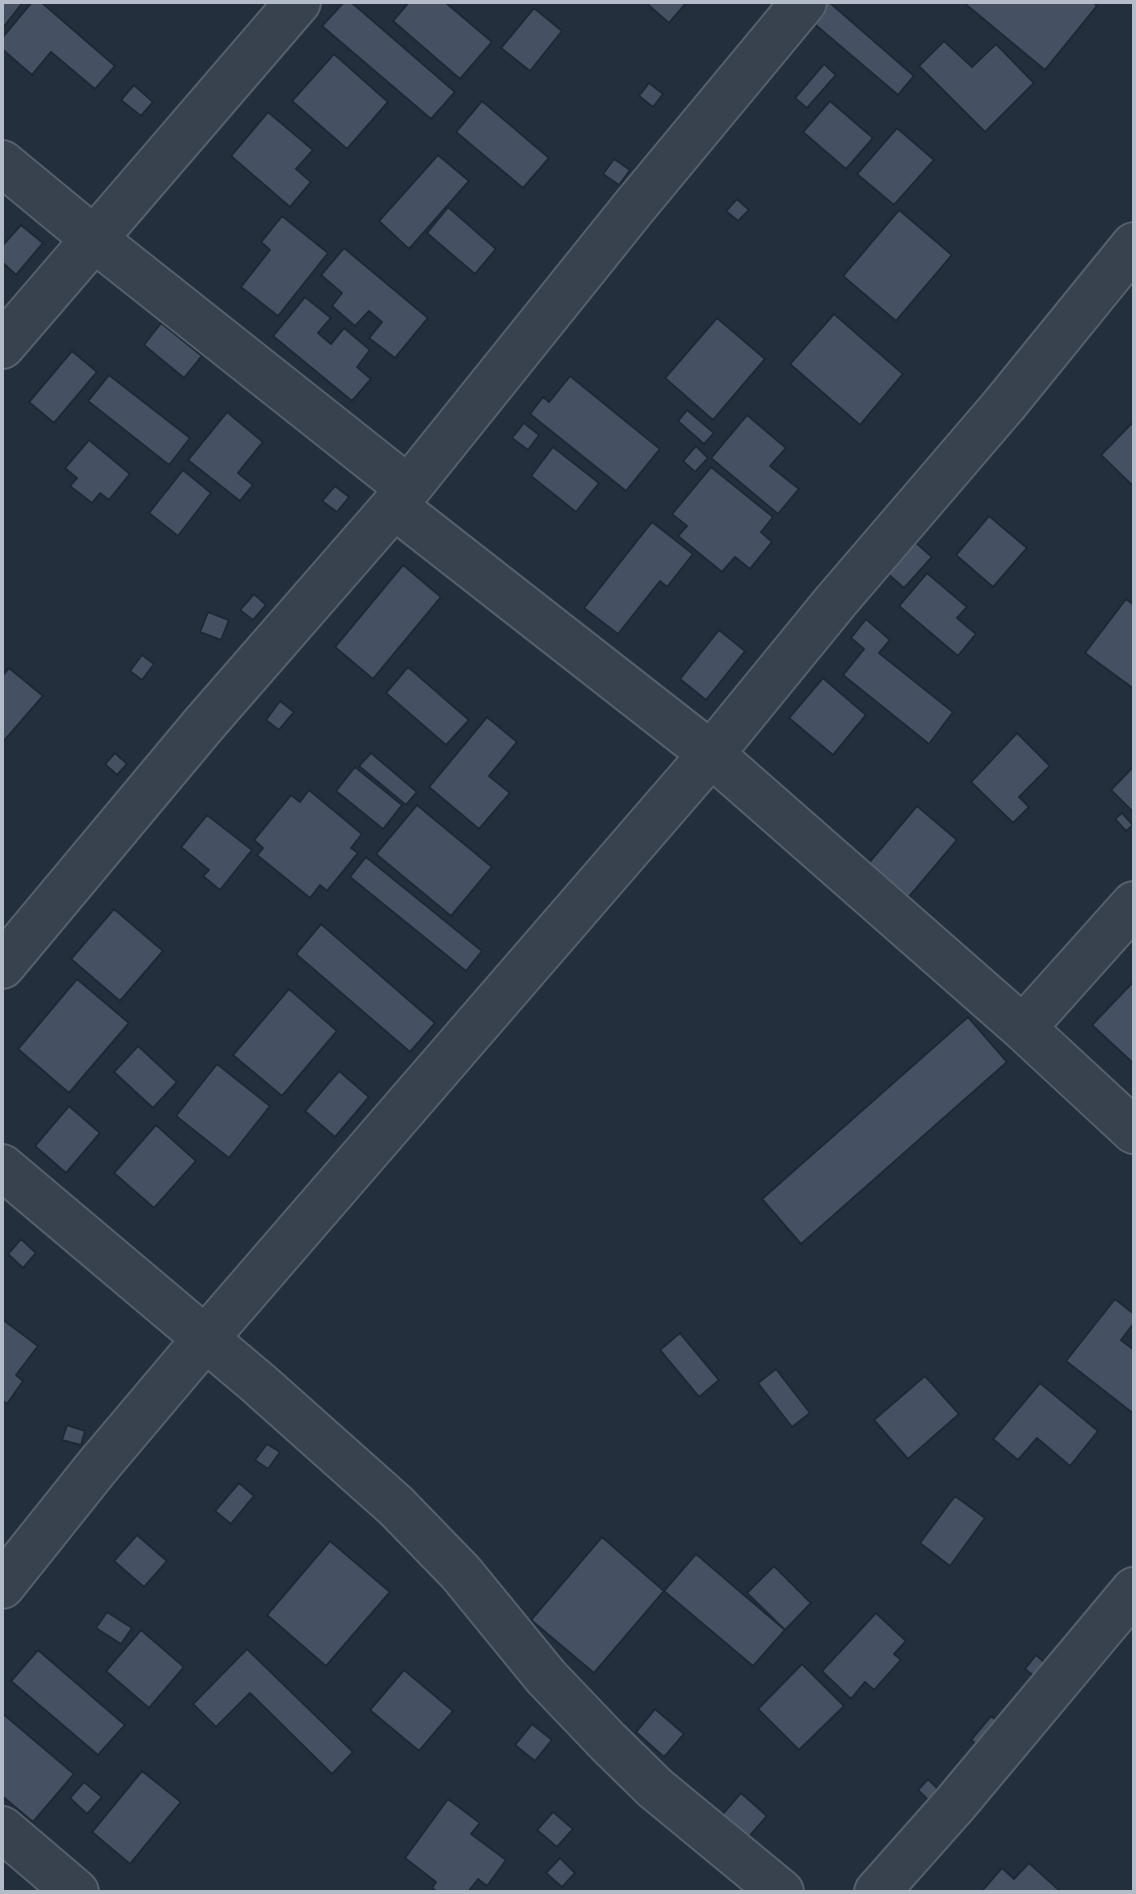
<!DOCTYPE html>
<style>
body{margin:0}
#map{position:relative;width:1136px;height:1894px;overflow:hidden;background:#242f3e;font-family:"Asap Condensed",sans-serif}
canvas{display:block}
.frame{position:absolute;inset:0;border:4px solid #b4bcc9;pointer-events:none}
</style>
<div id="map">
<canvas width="1136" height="1894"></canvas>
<div class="frame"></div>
</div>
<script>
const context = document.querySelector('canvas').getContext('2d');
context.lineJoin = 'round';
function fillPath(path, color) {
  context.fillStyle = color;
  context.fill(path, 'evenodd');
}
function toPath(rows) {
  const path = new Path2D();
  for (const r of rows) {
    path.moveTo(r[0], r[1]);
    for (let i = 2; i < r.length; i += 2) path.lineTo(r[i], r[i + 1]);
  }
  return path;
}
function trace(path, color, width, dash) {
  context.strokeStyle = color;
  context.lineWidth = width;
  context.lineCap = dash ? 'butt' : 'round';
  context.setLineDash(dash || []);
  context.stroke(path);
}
const building = toPath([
 [2,2,23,2,2,29,2,2],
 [32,2,41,2,115,66,95,89,51,52,32,75,2,49,2,38,32,2],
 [344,2,351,2,455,92,431,119,322,26,344,2],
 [409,2,445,2,492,42,460,79,393,21,409,2],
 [645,2,687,2,669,23,645,2],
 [829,2,914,76,898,95,811,21,829,2],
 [963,2,1093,2,1097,6,1045,70,963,2],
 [534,8,562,31,530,71,501,48,534,8],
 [944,41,972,67,996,44,1034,83,985,132,919,66,944,41],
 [334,54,388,102,347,149,292,101,334,54],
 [824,64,836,75,807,108,795,98,824,64],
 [649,83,663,94,653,107,639,96,649,83],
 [134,85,153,102,141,116,121,100,134,85],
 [482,101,549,158,523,188,456,132,482,101],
 [830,101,873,138,846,169,803,132,830,101],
 [268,112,313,150,296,169,311,182,290,207,231,156,268,112],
 [897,128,934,160,894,205,857,174,897,128],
 [438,155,469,181,409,249,379,221,438,155],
 [614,159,630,170,619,185,603,174,614,159],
 [737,199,749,210,738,221,726,211,737,199],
 [448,207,496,249,475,274,427,233,448,207],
 [899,210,952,255,896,321,843,276,899,210],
 [282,216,328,253,278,316,241,287,270,250,261,242,282,216],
 [21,225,43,243,16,275,2,262,2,246,21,225],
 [344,248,428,318,395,358,369,338,382,322,369,311,355,326,332,306,342,293,321,275,344,248],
 [305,297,331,318,318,333,331,344,344,328,370,350,357,367,371,379,352,401,273,336,305,297],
 [834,314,903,374,860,425,790,364,834,314],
 [717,318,765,359,713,420,665,378,717,318],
 [161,323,202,356,184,378,144,345,161,323],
 [72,351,97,372,54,423,29,402,72,351],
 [109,375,190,438,169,465,88,401,109,375],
 [570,376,660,449,626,491,530,414,543,397,549,402,570,376],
 [687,410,714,433,704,444,678,421,687,410],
 [227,412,263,442,238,473,253,485,240,501,188,460,227,412],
 [747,415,786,448,770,466,799,489,778,514,711,458,747,415],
 [1134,421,1134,487,1101,455,1134,421],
 [524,423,539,435,528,450,512,438,524,423],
 [89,440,130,474,109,500,100,493,92,503,70,486,77,478,65,468,89,440],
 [696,446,708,458,695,472,683,461,696,446],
 [553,447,599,483,576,512,531,476,553,447],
 [711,467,773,517,761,532,772,542,750,569,735,557,722,572,678,536,687,526,672,514,711,467],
 [183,470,211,493,178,536,149,513,183,470],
 [335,486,349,497,337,512,322,501,335,486],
 [989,516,1027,548,993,587,956,555,989,516],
 [652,522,693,554,667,587,660,581,618,634,584,608,652,522],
 [915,542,932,557,904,588,888,574,915,542],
 [403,565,441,597,373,679,335,647,403,565],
 [927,573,967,607,957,618,976,634,958,656,899,606,927,573],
 [254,594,266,605,253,620,240,610,254,594],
 [1126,599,1134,605,1134,689,1085,653,1126,599],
 [208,612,229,620,221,640,200,632,208,612],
 [866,619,890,640,879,653,953,712,929,744,843,675,864,649,851,638,866,619],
 [719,630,745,651,706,700,680,679,719,630],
 [142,655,154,664,142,680,130,671,142,655],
 [408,667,469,720,446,745,386,693,408,667],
 [9,668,43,696,2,743,2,676,9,668],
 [823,678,866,715,833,755,789,718,823,678],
 [280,701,294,712,279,730,266,720,280,701],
 [487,717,517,742,489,776,510,793,479,829,429,787,487,717],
 [1017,733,1050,766,1019,797,1029,807,1013,823,971,782,1017,733],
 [115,753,127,764,117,775,105,764,115,753],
 [371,753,417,792,406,805,359,766,371,753],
 [1134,766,1134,811,1133,812,1111,790,1134,766],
 [355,767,402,805,383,829,336,791,355,767],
 [309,790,362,834,351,848,358,853,327,891,320,885,310,898,257,855,263,848,254,840,291,795,300,802,309,790],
 [417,805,492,867,451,916,376,854,417,805],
 [917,806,957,840,902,905,862,871,917,806],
 [1122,813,1133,825,1126,831,1115,819,1122,813],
 [207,815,252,850,220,890,203,876,209,870,181,847,207,815],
 [366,857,482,951,466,971,350,877,366,857],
 [114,909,163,951,120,1001,71,959,114,909],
 [321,924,435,1023,410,1052,296,954,321,924],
 [77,979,129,1023,69,1093,18,1049,77,979],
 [1134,981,1134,1064,1092,1025,1134,981],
 [289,989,337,1031,282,1096,233,1055,289,989],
 [968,1017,1007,1062,801,1244,762,1199,968,1017],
 [138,1046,177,1082,153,1108,114,1072,138,1046],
 [217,1064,270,1106,229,1158,176,1116,217,1064],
 [339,1071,369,1097,335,1137,305,1111,339,1071],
 [69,1106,100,1133,66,1173,35,1146,69,1106],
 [156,1125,196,1161,154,1208,114,1173,156,1125],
 [21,1239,36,1253,23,1268,8,1254,21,1239],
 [1115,1299,1134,1314,1134,1323,1121,1340,1134,1350,1134,1414,1066,1361,1115,1299],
 [2,1319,38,1346,16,1375,23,1381,7,1404,2,1400,2,1319],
 [680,1333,719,1380,699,1397,660,1350,680,1333],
 [776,1369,810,1413,792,1427,758,1383,776,1369],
 [925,1376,959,1414,908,1459,874,1420,925,1376],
 [1040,1383,1098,1431,1070,1466,1037,1438,1018,1460,993,1439,1040,1383],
 [67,1425,85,1431,81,1445,62,1440,67,1425],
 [267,1444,280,1452,268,1469,255,1460,267,1444],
 [239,1483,254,1496,231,1524,215,1511,239,1483],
 [955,1496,985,1518,950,1566,920,1543,955,1496],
 [137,1535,167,1561,144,1587,114,1561,137,1535],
 [602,1537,664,1591,594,1673,531,1620,602,1537],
 [330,1541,390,1592,326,1666,267,1615,330,1541],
 [696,1554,785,1630,753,1666,664,1591,696,1554],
 [774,1566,811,1603,785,1630,747,1593,774,1566],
 [107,1612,132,1628,121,1644,96,1628,107,1612],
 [876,1613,906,1641,894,1654,901,1660,874,1690,865,1682,851,1699,822,1671,876,1613],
 [141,1630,184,1667,149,1708,106,1671,141,1630],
 [247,1649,353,1752,332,1774,250,1693,216,1727,193,1704,247,1649],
 [38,1650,125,1725,98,1755,11,1681,38,1650],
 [1036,1655,1052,1669,1041,1682,1025,1669,1036,1655],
 [802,1664,844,1706,799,1750,758,1709,802,1664],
 [404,1670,453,1711,419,1751,370,1710,404,1670],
 [655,1709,684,1734,664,1757,636,1732,655,1709],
 [2,1713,74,1774,33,1822,2,1796,2,1713],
 [991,1716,1008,1729,988,1753,971,1740,991,1716],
 [532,1724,552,1740,535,1761,515,1745,532,1724],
 [142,1771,181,1802,130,1864,92,1832,142,1771],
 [928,1779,942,1793,932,1804,918,1790,928,1779],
 [84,1782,102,1797,87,1814,70,1798,84,1782],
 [741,1793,767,1816,747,1839,721,1816,741,1793],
 [448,1799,480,1823,471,1834,506,1860,487,1886,478,1879,468,1892,438,1892,432,1888,436,1882,405,1858,448,1799],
 [553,1812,573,1829,557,1847,537,1830,553,1812],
 [560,1858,575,1873,562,1887,546,1873,560,1858],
 [1029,1863,1061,1892,981,1892,1002,1868,1014,1879,1029,1863]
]);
fillPath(building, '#455162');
trace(building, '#1f2835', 2);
const street = toPath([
 [2,163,94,239,408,488],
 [2,346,298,2],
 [394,506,711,754,1023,1028,1134,1131],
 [2,966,204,724,394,506,634,207,804,2],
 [1023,1028,1134,904],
 [2,1167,258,1383,396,1506,461,1573,546,1677,608,1742,655,1788,781,1892],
 [2,1586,97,1467,205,1339,711,754,836,601,1004,405,1134,245],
 [2,1829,76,1892],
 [877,1892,955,1804,1134,1590]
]);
trace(street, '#565f6c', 48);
trace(street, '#38414e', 44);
</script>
